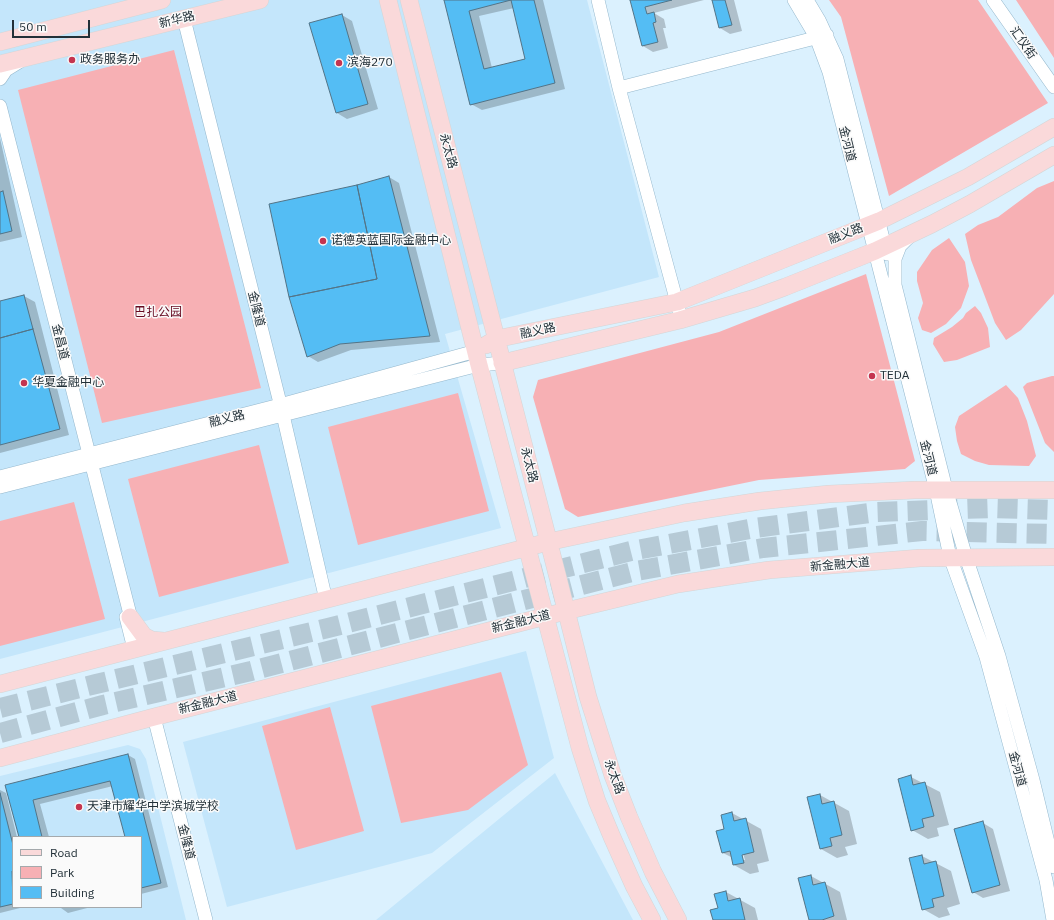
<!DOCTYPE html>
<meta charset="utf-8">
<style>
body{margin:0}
#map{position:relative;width:1054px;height:920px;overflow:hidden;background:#dbf1fe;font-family:"IBM Plex Sans",sans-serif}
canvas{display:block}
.legend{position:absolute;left:12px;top:836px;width:130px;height:72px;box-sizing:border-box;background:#fafafa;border:1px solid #a4a9ac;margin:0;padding:5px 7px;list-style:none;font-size:12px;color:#223038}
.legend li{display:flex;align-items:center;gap:8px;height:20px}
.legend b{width:20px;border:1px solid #a4a9ac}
.scale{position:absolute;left:12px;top:20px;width:78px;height:18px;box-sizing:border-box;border:2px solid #223038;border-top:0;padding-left:5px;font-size:12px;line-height:14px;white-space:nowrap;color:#223038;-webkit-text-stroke:3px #fafafa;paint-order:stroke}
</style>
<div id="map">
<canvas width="1054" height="920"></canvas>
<ul class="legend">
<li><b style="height:5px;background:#fad9da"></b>Road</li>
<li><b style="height:11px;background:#f7b0b4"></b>Park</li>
<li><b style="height:11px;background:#54bdf4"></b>Building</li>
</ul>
<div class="scale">50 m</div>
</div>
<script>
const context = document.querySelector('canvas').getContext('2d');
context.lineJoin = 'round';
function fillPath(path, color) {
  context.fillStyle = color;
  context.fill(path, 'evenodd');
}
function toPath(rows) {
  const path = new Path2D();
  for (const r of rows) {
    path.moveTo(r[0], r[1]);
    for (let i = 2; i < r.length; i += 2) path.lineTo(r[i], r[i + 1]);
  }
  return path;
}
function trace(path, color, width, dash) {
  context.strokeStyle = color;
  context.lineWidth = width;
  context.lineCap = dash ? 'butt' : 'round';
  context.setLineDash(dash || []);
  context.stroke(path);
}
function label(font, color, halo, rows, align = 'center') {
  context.font = font + ' "IBM Plex Sans","Noto Sans SC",sans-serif';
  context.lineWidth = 3;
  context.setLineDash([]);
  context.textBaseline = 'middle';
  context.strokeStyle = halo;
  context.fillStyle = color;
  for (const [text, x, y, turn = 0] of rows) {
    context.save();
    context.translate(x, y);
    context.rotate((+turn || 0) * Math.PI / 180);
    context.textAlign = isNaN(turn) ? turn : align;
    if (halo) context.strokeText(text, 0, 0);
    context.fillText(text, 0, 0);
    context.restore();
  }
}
fillPath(toPath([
 [0,0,587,0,659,277,445,334,501,528,0,659],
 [526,651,554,758,432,853,227,907,183,742],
 [128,745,140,749,146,759,186,920,0,920,0,776],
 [13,837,141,837,141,907,13,907],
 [555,773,633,920,376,920]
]), '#c4e6fb');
fillPath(toPath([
 [829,0,978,0,1048,103,889,196,841,17],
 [1016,0,1054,0,1054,58],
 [174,50,261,388,102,423,18,90],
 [1054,181,1054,294,1021,330,1006,340,995,323,971,260,965,234,978,225,998,217,1037,188],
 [949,238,965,262,969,286,961,308,946,324,931,333,922,330,918,318,923,303,917,281,917,272,932,250],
 [866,274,915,461,905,469,759,480,578,517,565,509,533,397,538,380,719,332],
 [975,306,981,313,988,328,990,347,957,360,944,362,933,344,934,338,952,327,963,318,966,313],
 [1052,376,1054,376,1054,452,1045,443,1023,387,1027,383],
 [1006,385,1018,398,1027,421,1036,456,1029,466,989,465,975,461,961,454,957,441,955,427,959,416],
 [458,393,489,511,358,545,328,427],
 [259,445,289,563,159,597,128,479],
 [74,502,105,619,0,646,0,521],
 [501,672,528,765,468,810,401,823,371,706],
 [330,707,364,831,296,850,262,726]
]), '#f7b0b4');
fillPath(toPath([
 [445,0,543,0,565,89,482,110,471,104],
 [514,8,526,60,492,68,479,16],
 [631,0,704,0,654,13,664,19,666,28,663,28,668,48,653,52,643,46],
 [713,0,734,0,742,31,730,34,720,28],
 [342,15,352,21,378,109,347,119,337,113],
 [0,138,22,237,0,242],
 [389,177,399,183,440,342,351,350,318,362,308,356],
 [24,296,35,302,69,435,0,453,0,302],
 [128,755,135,759,168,887,141,894,141,837,126,837,113,786,40,804,49,837,20,837,6,786],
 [911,777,940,792,949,825,937,828,939,836,928,839,912,830],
 [0,790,6,793,17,837,13,837,13,907,24,907,0,913],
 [820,795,849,811,857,844,845,847,848,855,837,858,821,849,808,798],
 [732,813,761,829,769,861,757,864,759,872,750,874,734,865,733,858,723,853,725,830],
 [740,850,742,850,745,860,743,860],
 [983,823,993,829,1010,891,983,898,973,892],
 [922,856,951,871,960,904,947,908,950,915,939,918,923,909],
 [811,876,840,892,847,920,810,920],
 [726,892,755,908,758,920,714,920],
 [61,907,91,907,68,913,61,908]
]), '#0003');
const building = toPath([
 [444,0,534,0,555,83,470,105,444,0],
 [511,0,525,59,484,69,469,11,511,0],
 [630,0,672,0,645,7,647,14,654,12,656,22,653,23,658,42,642,46,630,0],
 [712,0,725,0,732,25,719,28,712,0],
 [342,14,368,104,336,113,309,23,342,14],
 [389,176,430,336,340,344,307,357,289,297,377,279,357,185,389,176],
 [357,185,377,279,289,297,269,204,357,185],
 [3,191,12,231,0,234,0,192,3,191],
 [24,295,33,329,0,338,0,301,24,295],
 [33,329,60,429,0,445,0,338,33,329],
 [128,754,161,883,141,888,141,837,125,837,110,781,33,800,42,837,19,837,5,785,128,754],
 [911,775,913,785,925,782,934,816,922,819,924,827,911,831,898,779,911,775],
 [0,793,13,845,13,870,12,871,13,904,0,907,0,793],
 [820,794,822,804,834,801,842,835,830,838,832,846,820,849,807,797,820,794],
 [732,812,734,821,746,818,754,852,742,855,744,863,733,865,730,851,722,853,716,831,724,829,721,815,732,812],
 [983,821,1000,885,972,893,954,829,983,821],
 [922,855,924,864,936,861,944,896,932,899,934,907,922,910,909,858,922,855],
 [811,875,813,885,825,882,834,916,822,920,809,920,798,878,811,875],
 [726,891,728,901,740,898,745,920,713,920,710,910,718,908,714,894,726,891]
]);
fillPath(building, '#54bdf4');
trace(building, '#537487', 1);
trace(toPath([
 [0,708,96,684,328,628,631,551,755,528,877,512,993,508,1054,510],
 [0,733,103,705,251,671,636,571,763,548,922,531,1054,534]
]), '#b6cad6', 20, [20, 10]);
const minor = toPath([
 [598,0,619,88,827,35],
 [794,0,816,37,829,72,936,490,950,557,986,657,1046,880,1053,920],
 [807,0,819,20,837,59,887,254],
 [993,0,1054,87],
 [184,19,283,415,326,600],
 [0,79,6,70,19,62],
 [619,88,679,310],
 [0,106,133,626],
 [910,236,900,246,895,259,895,285,946,489,966,557,999,656,1033,780,1054,867],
 [0,477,280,405,476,351],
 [0,487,479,365,502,363],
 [126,617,134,649],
 [154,717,206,920]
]);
const major = toPath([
 [388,0,479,365,580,748,597,801,612,837,634,886,652,920],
 [409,0,558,578,588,697,613,776,629,817,653,872,678,920],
 [0,42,162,0],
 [0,64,260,0],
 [486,345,496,339,677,302,879,221,968,177,1054,127],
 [502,363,680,320,755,298,785,287,875,251,932,224,970,204,1054,155],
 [130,617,144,636,152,640,164,641],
 [0,684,548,542,684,513,760,501,829,494,915,490,1054,490],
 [0,758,154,717,566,611,678,584,769,570,920,558,1054,557]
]);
trace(minor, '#95b8cd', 14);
trace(major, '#d3d6d7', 18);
trace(minor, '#fff', 13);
trace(major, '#fad9da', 17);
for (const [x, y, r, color] of [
 [72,60,4,"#c4344f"],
 [339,63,4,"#c4344f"],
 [323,241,4,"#c4344f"],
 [872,376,4,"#c4344f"],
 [24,383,4,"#c4344f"],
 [79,807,4,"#c4344f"]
]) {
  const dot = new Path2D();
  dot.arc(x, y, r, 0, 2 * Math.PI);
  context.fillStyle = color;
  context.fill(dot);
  trace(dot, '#fafafa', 1.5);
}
label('12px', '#223038', '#fafafa', [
 ["新华路",177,20,-14],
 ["汇仪街",1023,43,55],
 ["金河道",847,144,76],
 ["永太路",448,151,75],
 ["融义路",846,234,-21],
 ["金隆道",256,309,76],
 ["融义路",538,331,-12],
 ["金昌道",60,342,76],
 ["融义路",227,419,-14],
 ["金河道",928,458,76],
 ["永太路",529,465,76],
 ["新金融大道",840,565,-5],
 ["新金融大道",521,622,-14],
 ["新金融大道",208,703,-14],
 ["金河道",1017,769,75],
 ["永太路",614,777,70],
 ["金隆道",186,842,76]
]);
label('12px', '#223038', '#fafafa', [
 ["政务服务办",80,60],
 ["滨海270",347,63],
 ["诺德英蓝国际金融中心",331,241],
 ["TEDA",880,376],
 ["华夏金融中心",32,383],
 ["天津市耀华中学滨城学校",87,807]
], 'left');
label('12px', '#660920', '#fafafa', [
 ["巴扎公园",158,313]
]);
</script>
